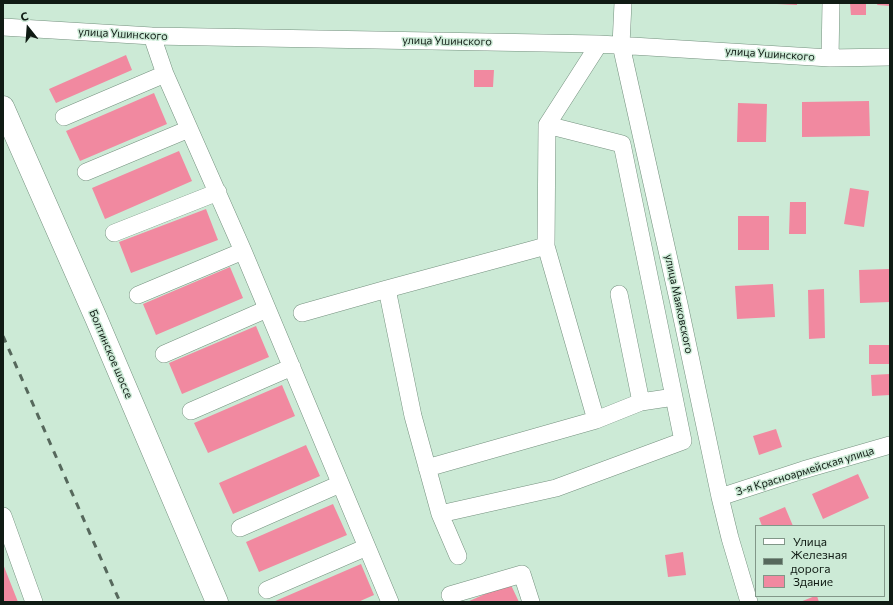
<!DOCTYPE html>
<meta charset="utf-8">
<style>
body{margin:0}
#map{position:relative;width:893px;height:605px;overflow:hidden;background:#ccead6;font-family:Commissioner,sans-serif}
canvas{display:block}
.frame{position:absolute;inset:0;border:4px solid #101b14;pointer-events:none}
.legend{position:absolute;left:755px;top:525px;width:130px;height:72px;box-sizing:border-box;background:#ccead6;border:1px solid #819788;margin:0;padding:5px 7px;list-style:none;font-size:12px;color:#101b14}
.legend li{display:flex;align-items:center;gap:8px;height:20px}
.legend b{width:20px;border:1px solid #819788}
.north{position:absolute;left:8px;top:8px;width:40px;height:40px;-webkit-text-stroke:3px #ccead6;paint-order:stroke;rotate:343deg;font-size:11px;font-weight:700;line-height:16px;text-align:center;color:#101b14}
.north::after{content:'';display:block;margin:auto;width:14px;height:18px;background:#101b14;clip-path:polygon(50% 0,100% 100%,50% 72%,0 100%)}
</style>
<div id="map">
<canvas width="893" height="605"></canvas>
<div class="frame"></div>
<ul class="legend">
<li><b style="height:5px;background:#fff"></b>Улица</li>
<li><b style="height:5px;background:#56685c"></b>Железная дорога</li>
<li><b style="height:11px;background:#f189a0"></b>Здание</li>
</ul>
<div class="north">С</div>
</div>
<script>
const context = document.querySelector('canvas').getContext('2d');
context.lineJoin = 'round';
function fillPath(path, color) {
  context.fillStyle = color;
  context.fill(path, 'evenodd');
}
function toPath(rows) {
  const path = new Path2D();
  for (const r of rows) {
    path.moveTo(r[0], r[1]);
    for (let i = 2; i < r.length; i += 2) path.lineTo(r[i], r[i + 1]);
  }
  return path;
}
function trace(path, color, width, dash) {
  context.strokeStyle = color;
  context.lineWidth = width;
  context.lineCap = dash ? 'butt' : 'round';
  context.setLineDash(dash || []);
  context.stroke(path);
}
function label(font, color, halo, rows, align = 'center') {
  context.font = font + ' Commissioner,sans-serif';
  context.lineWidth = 3;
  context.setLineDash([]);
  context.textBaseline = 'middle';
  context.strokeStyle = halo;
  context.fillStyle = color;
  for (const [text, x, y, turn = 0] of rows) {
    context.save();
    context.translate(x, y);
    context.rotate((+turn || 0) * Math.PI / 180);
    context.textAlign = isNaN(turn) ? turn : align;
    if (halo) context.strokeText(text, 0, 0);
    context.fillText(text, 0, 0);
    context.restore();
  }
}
fillPath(toPath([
 [777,3,797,3,797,5,777,4],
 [850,3,866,3,866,15,851,15],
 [878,3,890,3,890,6,877,5],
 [126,55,132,70,56,103,49,89],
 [474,70,494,70,493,87,474,87],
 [154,93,167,124,80,161,66,131],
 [869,101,870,136,802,137,802,102],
 [738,103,767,104,766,142,737,142],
 [179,151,192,181,105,219,92,188],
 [850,188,869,191,864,227,844,224],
 [790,202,806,202,806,234,789,234],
 [206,209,218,240,131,273,119,242],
 [738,216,769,216,769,250,738,250],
 [230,267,243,298,156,335,143,304],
 [889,269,890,302,860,303,859,270],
 [773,284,775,317,737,319,735,286],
 [824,289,825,338,809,339,808,290],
 [256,326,269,357,182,394,169,363],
 [869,345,890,345,890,364,869,364],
 [890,374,890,395,872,396,871,375],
 [282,385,295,416,208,453,194,423],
 [776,429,782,447,759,455,753,436],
 [306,445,320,476,233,514,219,483],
 [858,474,869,498,823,519,812,494],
 [333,504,347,535,259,572,246,542],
 [785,507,793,526,762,526,759,518],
 [683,552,686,575,668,577,665,555],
 [3,564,18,602,3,602],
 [361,564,374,595,358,602,273,602],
 [510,583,519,602,467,602],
 [817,596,819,602,800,602,815,596]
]), '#f189a0');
const minor = toPath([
 [623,3,621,45,679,304,720,497,730,538,749,602],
 [3,27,152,36,599,44,830,58,890,57],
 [152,36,165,74,243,251,390,602],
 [599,44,547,125,546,246,596,420,641,402,619,294],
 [830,58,831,3],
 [64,117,165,74],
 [547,125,622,144,674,397,641,402],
 [86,172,189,129],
 [114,233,218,192],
 [546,246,387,289,413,416,440,514,556,488,683,441,674,397],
 [138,295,243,251],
 [302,313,387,289],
 [164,354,267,309],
 [191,411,292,367],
 [427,468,596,420],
 [720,497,803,470,890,445],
 [440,514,458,556],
 [3,516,34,602],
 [240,528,340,484],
 [267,590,367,547],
 [450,595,522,574,531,602]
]);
const major = toPath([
 [3,107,96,318,217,602]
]);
trace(minor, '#75917f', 18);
trace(major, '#75917f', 23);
trace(minor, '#fff', 17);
trace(major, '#fff', 22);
trace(toPath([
 [3,336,120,602]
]), '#56685c', 3, [7, 7]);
label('11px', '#101b14', '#ccead6', [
 ["улица Ушинского",123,34,3],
 ["улица Ушинского",447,41,1],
 ["улица Ушинского",770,54,4],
 ["улица Маяковского",679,304,78],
 ["Болтинское шоссе",111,354,67],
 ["3-я Красноармейская улица",805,471,-17]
]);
</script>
